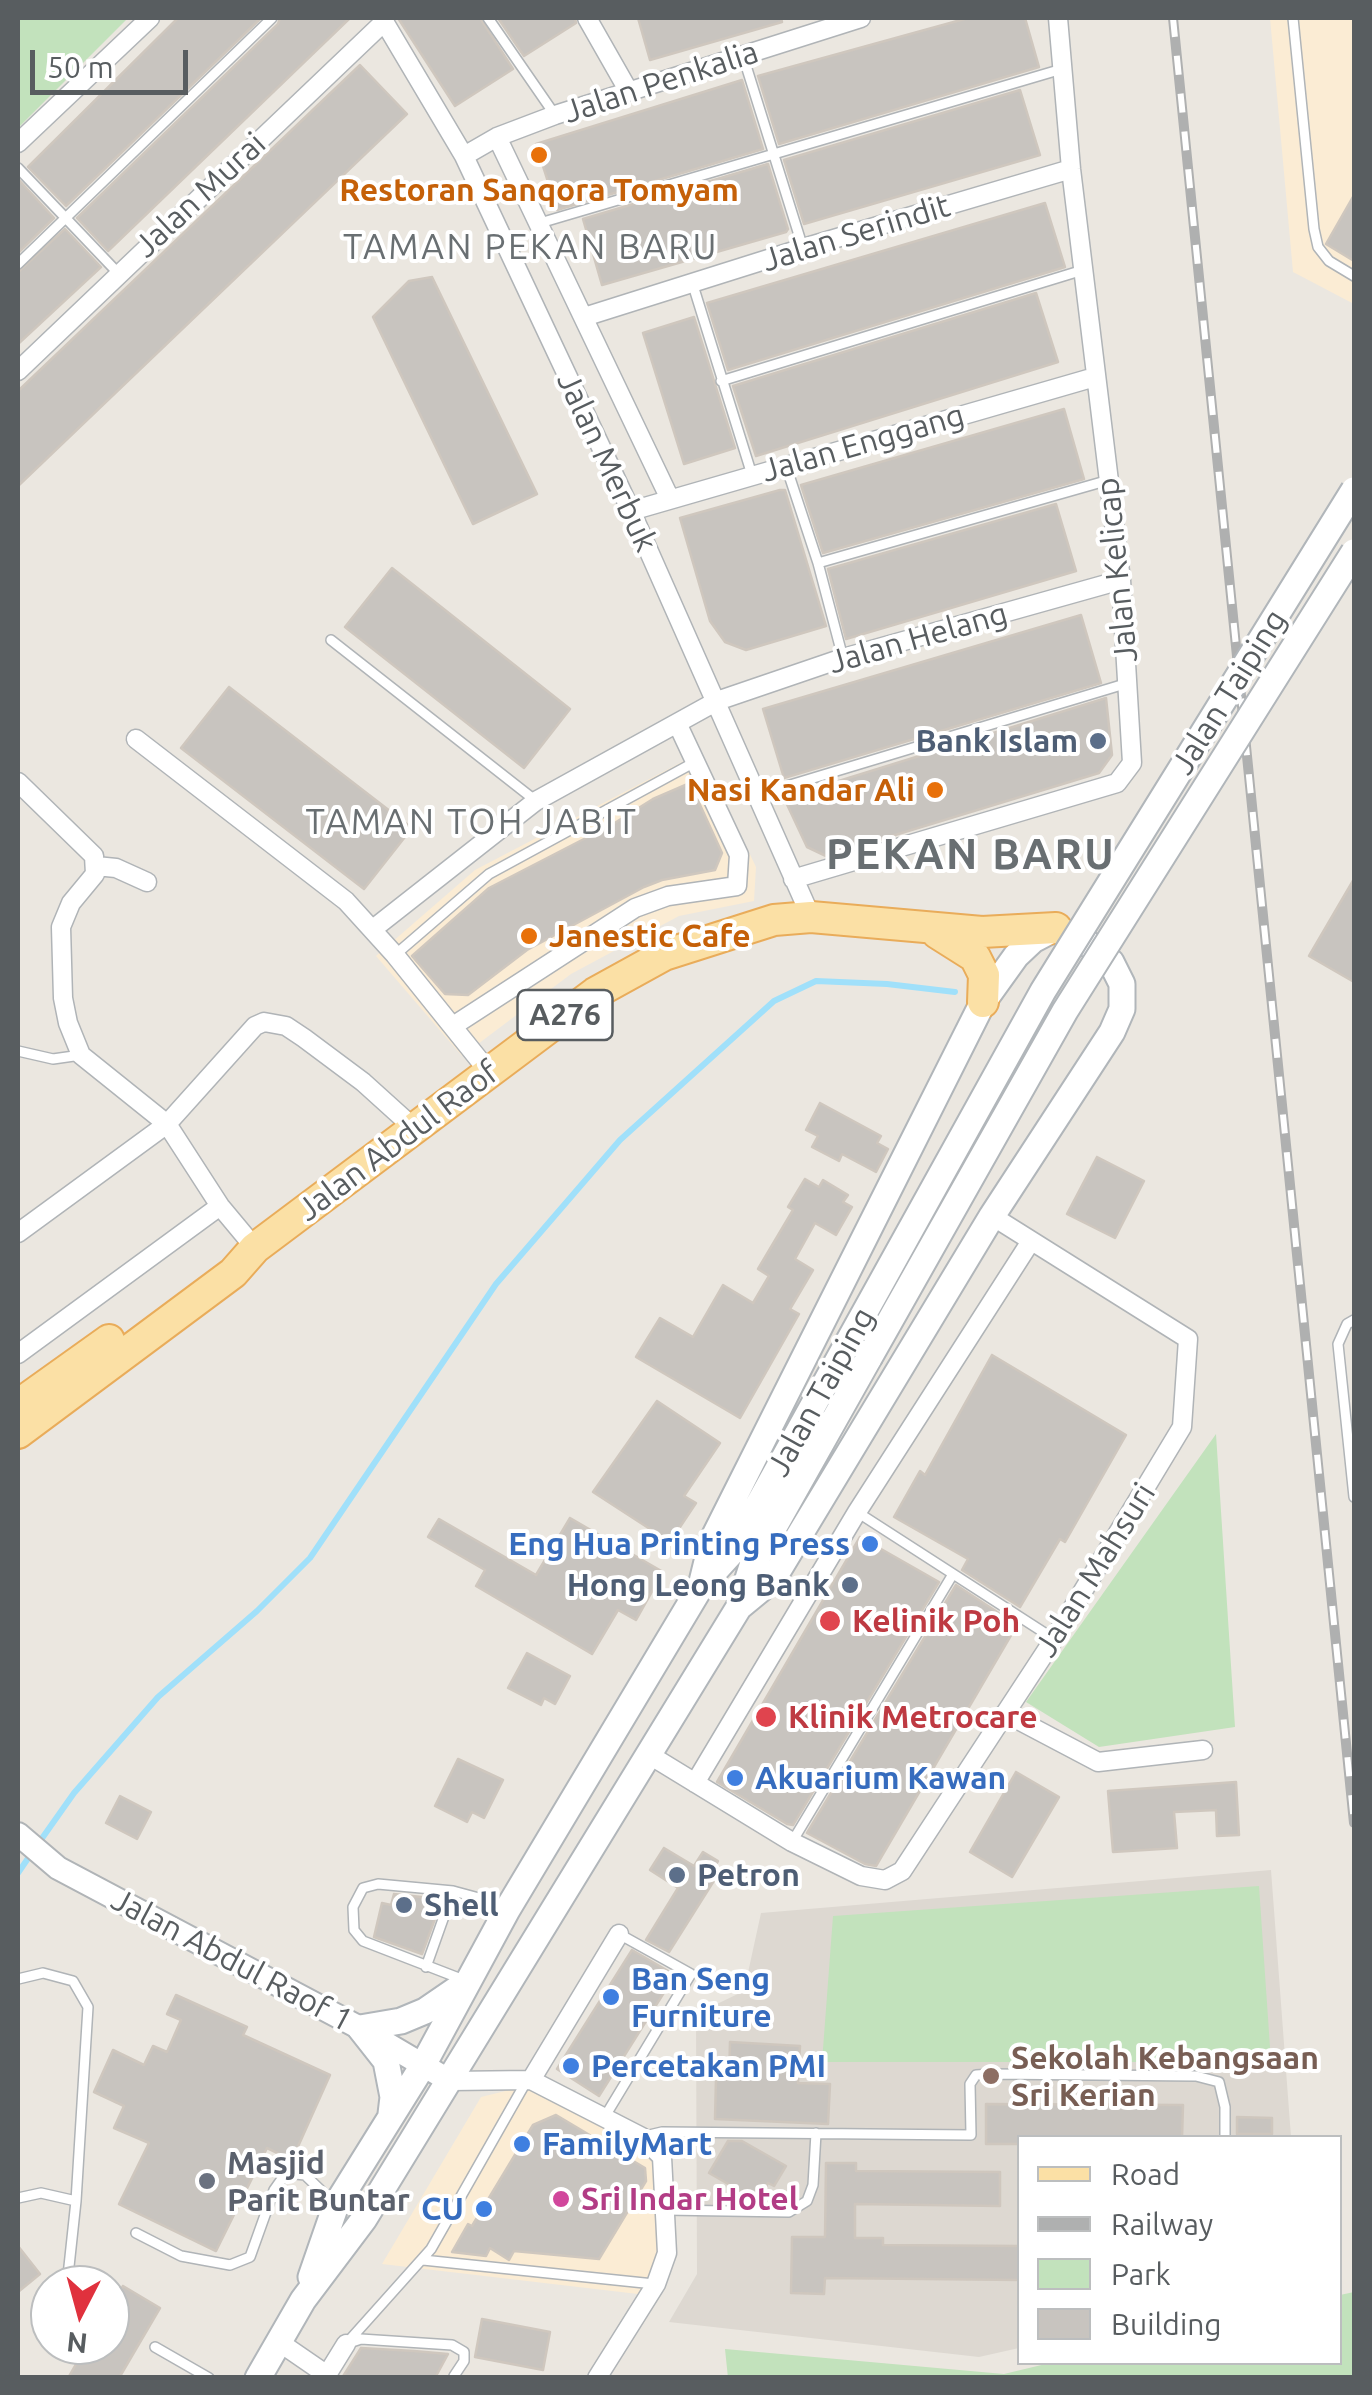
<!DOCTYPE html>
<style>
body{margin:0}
#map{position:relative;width:1372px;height:2395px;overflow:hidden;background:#ebe7e0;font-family:Ubuntu,sans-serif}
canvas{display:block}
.frame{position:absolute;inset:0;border:20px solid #585d60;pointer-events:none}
.legend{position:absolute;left:1017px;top:2135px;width:325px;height:230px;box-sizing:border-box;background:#fff;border:2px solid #bcbebf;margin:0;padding:12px 18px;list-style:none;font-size:30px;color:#585d60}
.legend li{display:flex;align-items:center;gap:20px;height:50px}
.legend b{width:50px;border:2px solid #bcbebf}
.north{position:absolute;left:30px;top:2265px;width:100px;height:100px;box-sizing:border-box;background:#fff;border:2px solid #bcbebf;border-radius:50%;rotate:186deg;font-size:28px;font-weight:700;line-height:40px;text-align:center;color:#585d60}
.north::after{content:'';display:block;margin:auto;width:35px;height:45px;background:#e0313d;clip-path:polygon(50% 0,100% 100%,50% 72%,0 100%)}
.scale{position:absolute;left:30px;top:50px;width:158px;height:45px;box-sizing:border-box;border:5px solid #585d60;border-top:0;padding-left:12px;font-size:30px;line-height:35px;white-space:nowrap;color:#585d60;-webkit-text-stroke:8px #fff;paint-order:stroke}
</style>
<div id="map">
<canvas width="1372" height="2395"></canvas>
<div class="frame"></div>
<ul class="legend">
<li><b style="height:12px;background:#fbe0a5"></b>Road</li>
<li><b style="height:12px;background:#afb0b0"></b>Railway</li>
<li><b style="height:28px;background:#c2e2bc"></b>Park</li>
<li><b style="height:28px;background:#c8c4bf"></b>Building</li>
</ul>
<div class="north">N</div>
<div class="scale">50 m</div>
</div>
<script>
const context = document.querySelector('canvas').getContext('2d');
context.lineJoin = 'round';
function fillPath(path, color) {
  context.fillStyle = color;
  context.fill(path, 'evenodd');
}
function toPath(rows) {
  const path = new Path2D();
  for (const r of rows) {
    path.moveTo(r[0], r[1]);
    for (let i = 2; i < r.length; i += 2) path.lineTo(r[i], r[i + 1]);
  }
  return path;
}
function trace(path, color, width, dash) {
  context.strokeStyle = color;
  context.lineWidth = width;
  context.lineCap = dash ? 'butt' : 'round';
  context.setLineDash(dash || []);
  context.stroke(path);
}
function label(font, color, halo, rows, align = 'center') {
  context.font = font + ' Ubuntu,sans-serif';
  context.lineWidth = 8;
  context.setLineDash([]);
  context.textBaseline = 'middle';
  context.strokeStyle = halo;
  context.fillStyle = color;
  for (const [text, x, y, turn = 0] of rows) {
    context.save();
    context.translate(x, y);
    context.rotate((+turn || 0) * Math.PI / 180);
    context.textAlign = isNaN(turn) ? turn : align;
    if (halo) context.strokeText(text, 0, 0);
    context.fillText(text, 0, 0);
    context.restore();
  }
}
fillPath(toPath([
 [1270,18,1354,18,1354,304,1293,272],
 [701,752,756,867,754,901,679,916,571,974,462,1056,376,956,475,870],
 [526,2086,639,2139,658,2164,660,2260,638,2294,382,2264,481,2097]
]), '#fbecd4');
fillPath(toPath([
 [1271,1870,1291,2137,1019,2138,1019,2348,979,2357,669,2322,697,2274,696,2014,744,1991,761,1913]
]), '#ddd8d1');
fillPath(toPath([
 [18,18,128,18,18,128],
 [1216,1434,1235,1727,1099,1747,1026,1702],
 [1259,1886,1271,2062,822,2062,833,1916],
 [1354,2292,1354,2377,728,2378,725,2349,1004,2374,1054,2362,1340,2362,1340,2295]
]), '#c2e2bc');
trace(toPath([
 [38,1844,74,1793,158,1697,257,1611,310,1558,496,1284,620,1140,774,1001,816,981,887,984,955,992],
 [18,1873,31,1854]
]), '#a0e0fa', 6);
const building = toPath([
 [178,18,261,18,66,206,28,167,178,18],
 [280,18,350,18,108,251,77,218,278,24,280,18],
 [398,18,480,18,513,69,455,106,398,18],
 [498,18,575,18,576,23,524,56,498,18],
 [638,18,781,18,782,22,650,60,638,18],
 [968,18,1025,18,1039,67,779,144,758,76,968,18],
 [360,65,407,114,18,486,18,391,360,65],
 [742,80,763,149,557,210,536,144,742,80],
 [1020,90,1040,155,804,224,784,160,1020,90],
 [768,164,788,229,786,232,602,285,583,219,768,164],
 [18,179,54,218,18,253,18,179],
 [1354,195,1354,261,1326,244,1354,195],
 [1045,203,1065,267,728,370,707,303,1045,203],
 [65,229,101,267,18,344,18,272,65,229],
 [432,277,537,494,473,524,373,317,409,281,432,277],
 [1036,293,1058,362,756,456,733,386,1036,293],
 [694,317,735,448,684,464,643,333,694,317],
 [1064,409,1084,479,823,553,801,485,1064,409],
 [780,490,785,490,826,626,746,650,725,642,710,621,680,518,780,490],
 [1056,504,1076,571,846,639,828,569,1056,504],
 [392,568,570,709,524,768,345,627,392,568],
 [1081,615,1101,683,784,778,763,709,1081,615],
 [229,687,412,828,364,889,181,748,229,687],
 [1106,698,1112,755,1099,773,826,856,807,847,784,798,1106,698],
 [690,783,722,853,715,870,662,880,644,887,527,950,468,995,445,994,412,956,489,888,613,824,653,799,690,783],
 [1354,879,1354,982,1309,956,1354,879],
 [820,1103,881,1136,877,1143,888,1149,876,1172,842,1154,839,1161,812,1147,818,1136,806,1130,820,1103],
 [1097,1157,1144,1181,1115,1238,1067,1214,1097,1157],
 [805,1179,819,1187,823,1180,848,1195,843,1202,852,1207,836,1235,815,1223,795,1259,813,1270,790,1309,799,1314,740,1418,636,1357,660,1318,693,1337,723,1285,753,1303,769,1276,758,1269,793,1210,788,1207,805,1179],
 [992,1355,1126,1435,1065,1542,1060,1539,1020,1607,962,1570,968,1559,894,1517,920,1471,925,1475,992,1355],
 [657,1401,720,1443,684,1496,696,1503,670,1542,593,1492,657,1401],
 [570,1518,663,1572,636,1620,618,1610,592,1654,476,1586,485,1570,428,1537,439,1519,536,1575,570,1518],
 [860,1537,939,1582,793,1825,787,1824,717,1782,860,1537],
 [956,1585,1017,1625,876,1866,865,1864,807,1833,956,1585],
 [527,1653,570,1676,555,1704,544,1698,541,1705,508,1688,527,1653],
 [458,1759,503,1780,484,1818,472,1812,467,1822,435,1806,458,1759],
 [1016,1772,1059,1797,1012,1877,970,1852,1016,1772],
 [1236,1782,1239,1835,1217,1836,1216,1810,1174,1812,1177,1848,1113,1852,1108,1791,1236,1782],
 [120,1796,151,1812,137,1839,106,1823,120,1796],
 [664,1848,694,1866,703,1852,718,1861,709,1876,715,1879,669,1952,646,1940,678,1888,650,1870,664,1848],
 [394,1894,431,1898,427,1914,436,1916,422,1954,374,1937,382,1903,391,1905,394,1894],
 [632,1950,675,1975,599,2096,557,2069,632,1950],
 [176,1995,247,2027,243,2035,330,2075,292,2160,267,2148,216,2251,119,2204,149,2143,114,2128,124,2106,94,2092,113,2050,144,2065,153,2046,167,2052,181,2020,167,2014,176,1995],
 [730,2042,800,2046,798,2083,830,2084,828,2124,715,2119,716,2079,729,2079,730,2042],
 [986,2104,1183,2105,1182,2138,1020,2138,1020,2144,986,2144,986,2104],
 [556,2115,645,2168,646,2181,599,2259,514,2251,509,2260,490,2248,486,2256,452,2252,468,2224,472,2226,533,2125,556,2115],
 [1237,2117,1272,2118,1272,2134,1237,2134,1237,2117],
 [728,2141,742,2141,786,2166,774,2186,768,2183,758,2201,709,2173,728,2141],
 [826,2163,856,2163,856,2171,1000,2172,1000,2206,855,2204,855,2238,883,2238,883,2245,1020,2246,1020,2280,825,2278,824,2294,791,2293,792,2237,825,2237,826,2163],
 [18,2246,40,2274,18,2292,18,2246],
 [123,2286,160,2308,119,2378,68,2378,87,2345,110,2345,110,2307,123,2286],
 [482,2319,550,2332,543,2370,475,2357,482,2319],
 [361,2348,414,2351,448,2354,435,2378,342,2378,361,2348]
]);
fillPath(building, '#c8c4bf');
trace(building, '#cfc7be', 2.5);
const service = toPath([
 [488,18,555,115],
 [1293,18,1314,229,1318,247,1329,261,1354,276],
 [743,56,803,248],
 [18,168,118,273],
 [540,223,1062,69],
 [18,264,272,18],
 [692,282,752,475],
 [721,381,1083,270],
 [786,466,818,563,843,658],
 [818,563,1109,480],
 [331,640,536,801],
 [757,795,1128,683],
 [395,955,489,874,695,762],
 [18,1051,53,1059,81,1055],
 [1354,1320,1347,1324,1338,1344,1354,1497],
 [857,1512,1054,1639],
 [792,1842,953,1574],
 [426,1967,453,1891],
 [18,1979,43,1973,73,1981,88,2007,76,2201,67,2285],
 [464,1980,363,1941,354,1930,353,1907,363,1888,378,1884,453,1891,490,1901,506,1910],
 [604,2118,691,1974,619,1934],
 [645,2136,662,2132,971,2135,970,2084,976,2075,992,2074,1196,2076,1219,2082,1225,2107,1225,2138],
 [18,2198,41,2193,76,2201],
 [665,2210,789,2212,807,2201,813,2185,816,2133],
 [136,2233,181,2256,230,2265,250,2257,274,2190,286,2173,305,2175,334,2203],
 [423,2260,654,2284],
 [346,2344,431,2249,526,2082],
 [346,2344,361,2339,452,2345,464,2352,464,2361,454,2376],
 [155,2347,209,2378]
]);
const minor = toPath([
 [382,18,464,156,631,511,811,917],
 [587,18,628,90],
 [497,137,670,499],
 [18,143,150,18],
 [464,156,497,137,555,115,861,18],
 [584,317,803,248,1071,169],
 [18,371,385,21],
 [631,511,1095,377],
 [136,739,346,901,395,955,489,1072],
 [18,782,94,856,95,874,71,903,61,927,63,998,68,1023,81,1055,167,1124,220,1206,255,1248],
 [96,866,116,868,147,882],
 [793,879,1117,783,1132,763,1121,580,1071,169,1058,18],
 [373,929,536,801,717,701,843,658,1121,580],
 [453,1026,635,908,668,896,737,886,739,855,677,723],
 [18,1233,167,1124,255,1026,264,1022,286,1026,304,1038,363,1082,415,1129],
 [18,1354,220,1206],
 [1005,1713,1098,1762,1203,1750],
 [648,1754,792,1842,861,1876,885,1880,902,1871,1054,1639,1182,1427,1188,1339,992,1216],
 [695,1783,857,1512,1031,1241],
 [531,2080,642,2137,662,2157,667,2253,656,2284,597,2378],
 [450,2081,531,2080,619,1934],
 [279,2342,327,2375],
 [325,2378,346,2344]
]);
const tertiary = toPath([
 [18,1834,58,1868,360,2028,450,2081]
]);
const secondary = toPath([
 [701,1586,712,1541,983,1002,1016,956,1033,940,1056,928,1092,946,1111,962,1122,984,1122,1009,1112,1032,992,1216,773,1579,739,1607],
 [391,2114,393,2097,386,2061,360,2028,401,2021,425,2011,460,1987],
 [311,2277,336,2205,422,2067,507,1910,701,1586,732,1552,846,1346],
 [258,2378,303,2300,364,2219,739,1607,752,1566,869,1358]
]);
const primary = toPath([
 [937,933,975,957,984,975,983,1002],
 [18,1405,109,1340],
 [18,1433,233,1273,255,1248,595,993,664,955,774,920,811,917,982,932,1056,928]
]);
trace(service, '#b0b4b7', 12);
trace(minor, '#b0b4b7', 21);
trace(tertiary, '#b0b4b7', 26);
trace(secondary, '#b1b6ba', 29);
trace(primary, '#e9ac5a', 34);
trace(service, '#fff', 9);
trace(minor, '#fff', 18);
trace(tertiary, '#fff', 22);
trace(secondary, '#fff', 25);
trace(primary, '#fbe0a5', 30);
const rail = toPath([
 [1173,18,1354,1823]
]);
trace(rail, '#afb0b0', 10);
trace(rail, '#fff', 6, [19]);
const secondaryBridge = toPath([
 [846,1346,1043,991,1354,490],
 [869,1358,1065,1011,1354,552]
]);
trace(secondaryBridge, '#b1b6ba', 29, []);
trace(secondaryBridge, '#fff', 25);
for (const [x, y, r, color] of [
 [539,155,10,"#e8710a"],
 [1098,741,10,"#5c6f8a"],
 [935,790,10,"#e8710a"],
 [529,936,10,"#e8710a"],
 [870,1544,10,"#3f7fe0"],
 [850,1585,10,"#5c6f8a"],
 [830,1621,12,"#e0444e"],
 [766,1717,12,"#e0444e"],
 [735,1778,10,"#3f7fe0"],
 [677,1875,10,"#5c6f8a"],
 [404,1905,10,"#5c6f8a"],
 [611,1997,10,"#3f7fe0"],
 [571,2066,10,"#3f7fe0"],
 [991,2076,10,"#8d6e63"],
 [522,2144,10,"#3f7fe0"],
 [207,2181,10,"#6b7280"],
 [561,2199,10,"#d1479c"],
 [484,2209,10,"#3f7fe0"]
]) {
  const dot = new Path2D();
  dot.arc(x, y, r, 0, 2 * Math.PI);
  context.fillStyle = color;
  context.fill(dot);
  trace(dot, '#fff', 4);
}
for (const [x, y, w] of [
 [565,1015,95]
]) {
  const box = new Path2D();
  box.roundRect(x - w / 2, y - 25, w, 50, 8);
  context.fillStyle = '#fff';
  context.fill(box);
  trace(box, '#585d60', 2.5);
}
label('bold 30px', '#585d60', null, [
 ["A276",565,1015]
]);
label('32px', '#585d60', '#fff', [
 ["Jalan Penkalia",661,82,-18],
 ["Jalan Murai",200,195,-43],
 ["Jalan Serindit",856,233,-17],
 ["Jalan Enggang",863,443,-16],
 ["Jalan Merbuk",607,462,65],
 ["Jalan Kelicap",1117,570,-96],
 ["Jalan Helang",918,638,-16],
 ["Jalan Taiping",1229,692,-58],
 ["Jalan Abdul Raof",398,1141,-37],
 ["Jalan Taiping",821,1392,-61],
 ["Jalan Mahsuri",1095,1570,-58],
 ["Jalan Abdul Raof 1",232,1960,28]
]);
label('bold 32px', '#c56008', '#fff', [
 ["Restoran Sanqora Tomyam",539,190],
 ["Nasi Kandar Ali",915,790,"right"],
 ["Janestic Cafe",549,936,"left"]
]);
label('bold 32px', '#4e5e75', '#fff', [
 ["Bank Islam",1078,741],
 ["Hong Leong Bank",830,1585],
 ["Petron",697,1875,"left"],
 ["Shell",424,1905,"left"]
], 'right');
label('bold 32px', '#366cbe', '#fff', [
 ["Eng Hua Printing Press",850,1544,"right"],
 ["Akuarium Kawan",755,1778],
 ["Ban Seng",631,1979],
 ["Furniture",631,2016],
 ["Percetakan PMI",591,2066],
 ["FamilyMart",542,2144],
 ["CU",464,2209,"right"]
], 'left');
label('bold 32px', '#be3a42', '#fff', [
 ["Kelinik Poh",852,1621],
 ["Klinik Metrocare",788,1717]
], 'left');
label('bold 32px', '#785e54', '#fff', [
 ["Sekolah Kebangsaan",1011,2058],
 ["Sri Kerian",1011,2095]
], 'left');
label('bold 32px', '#5b616d', '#fff', [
 ["Masjid",227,2163],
 ["Parit Buntar",227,2200]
], 'left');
label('bold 32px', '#b23c85', '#fff', [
 ["Sri Indar Hotel",581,2199]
], 'left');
context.letterSpacing = '2.5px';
label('35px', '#696f72', '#fff', [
 ["TAMAN PEKAN BARU",531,247],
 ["TAMAN TOH JABIT",472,822]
]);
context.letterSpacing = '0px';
context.letterSpacing = '2.5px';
label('bold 42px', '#696f72', '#fff', [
 ["PEKAN BARU",971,855]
]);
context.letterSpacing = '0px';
</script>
